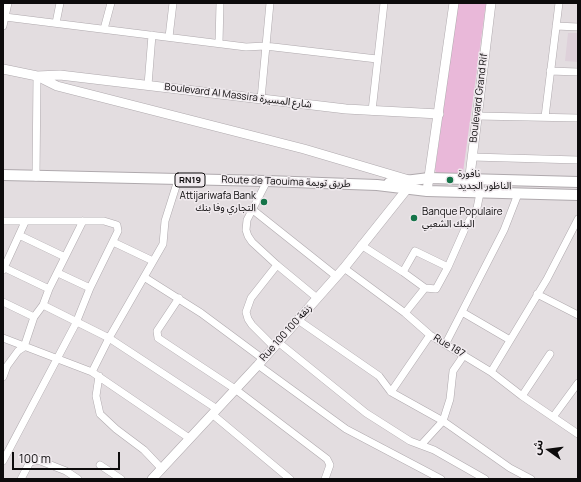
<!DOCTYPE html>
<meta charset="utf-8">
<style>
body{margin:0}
#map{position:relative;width:581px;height:482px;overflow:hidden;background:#e3dde0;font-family:Manrope,"Noto Sans Arabic",sans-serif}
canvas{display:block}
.frame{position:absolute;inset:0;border:4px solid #0d0b0c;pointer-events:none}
.north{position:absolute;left:529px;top:430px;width:40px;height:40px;-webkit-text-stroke:3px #f0eaee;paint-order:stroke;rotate:284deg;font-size:11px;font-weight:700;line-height:16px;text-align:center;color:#0d0b0c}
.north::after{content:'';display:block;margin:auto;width:14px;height:18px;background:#0d0b0c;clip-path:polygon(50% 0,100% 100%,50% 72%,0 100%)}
.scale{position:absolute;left:12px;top:452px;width:108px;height:18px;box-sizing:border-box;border:2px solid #0d0b0c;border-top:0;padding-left:5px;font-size:12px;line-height:14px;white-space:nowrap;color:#0d0b0c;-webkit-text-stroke:3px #f0eaee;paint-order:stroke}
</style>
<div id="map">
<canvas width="581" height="482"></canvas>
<div class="frame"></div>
<div class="north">ش</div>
<div class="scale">100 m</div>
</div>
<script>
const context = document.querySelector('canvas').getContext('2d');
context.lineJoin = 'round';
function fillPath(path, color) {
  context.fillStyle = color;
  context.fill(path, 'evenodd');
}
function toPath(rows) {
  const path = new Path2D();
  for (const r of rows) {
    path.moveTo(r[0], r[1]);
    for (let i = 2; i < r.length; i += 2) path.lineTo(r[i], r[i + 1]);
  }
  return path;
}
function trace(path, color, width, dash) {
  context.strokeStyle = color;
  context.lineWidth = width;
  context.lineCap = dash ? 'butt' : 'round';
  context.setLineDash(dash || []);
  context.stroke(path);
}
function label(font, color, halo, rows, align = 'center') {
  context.font = font + ' Manrope,"Noto Sans Arabic",sans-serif';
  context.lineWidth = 3;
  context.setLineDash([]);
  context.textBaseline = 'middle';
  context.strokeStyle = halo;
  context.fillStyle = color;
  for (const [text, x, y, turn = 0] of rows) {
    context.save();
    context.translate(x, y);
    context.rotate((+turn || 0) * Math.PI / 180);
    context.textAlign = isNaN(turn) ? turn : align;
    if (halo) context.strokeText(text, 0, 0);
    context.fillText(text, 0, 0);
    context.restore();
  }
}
fillPath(toPath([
 [568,33,578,33,578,62,565,61]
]), '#ded1da');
fillPath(toPath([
 [458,3,486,3,463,172,462,174,437,175,435,170]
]), '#e9b8d9');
const street = toPath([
 [5,17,246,47,265,46,377,59],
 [56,23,60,3],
 [3,26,8,3],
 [556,26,578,27],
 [104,29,111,3],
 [169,37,173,3],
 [219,43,220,3],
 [550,71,578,72],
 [148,85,152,35],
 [261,99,270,3],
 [372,111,384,3],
 [477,116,578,118],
 [545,117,559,3],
 [472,157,578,160],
 [36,177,37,76],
 [267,181,247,220,246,230,248,236,252,242,277,265,317,298],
 [253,210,336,276],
 [3,221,104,221,117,225,118,231,90,288,76,323,3,461],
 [19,235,65,257],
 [113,242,153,261],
 [361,245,403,272,425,288,436,289,448,267,467,224,477,208,480,193],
 [3,267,49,289],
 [344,268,405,313,430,335,491,372,522,396,578,434],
 [3,270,25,222],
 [403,272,415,251,448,267],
 [58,273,90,288],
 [144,277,201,313,263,359],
 [537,294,578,315],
 [179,298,157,331,158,338,235,389,327,459,330,465,325,479],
 [3,302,34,317],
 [43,305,109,338,217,409],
 [462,312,510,340],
 [405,313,425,288],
 [298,320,379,376,391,392,443,421,510,468,531,479],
 [3,338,92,372,189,438],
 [278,342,366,413,410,441,434,450,485,479],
 [446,343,504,230,518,194],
 [274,347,252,325,248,319,246,312,251,298,277,265],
 [258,365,346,429,441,479],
 [92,372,109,338,163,244,165,221,178,180],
 [491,372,547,279,578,219],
 [99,376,96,396,100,414,116,429,144,450,162,469],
 [3,377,7,366,18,351,24,347,34,317,43,305,49,289,83,221],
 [391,392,430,335],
 [522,396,550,354],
 [212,414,290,479],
 [553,417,578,383],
 [421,445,443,421,450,399,453,371,464,355],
 [100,465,121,479],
 [21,479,30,462,38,460,66,471,78,479]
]);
const secondary = toPath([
 [3,69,37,76,57,86,304,149,409,180,407,189,344,268,258,365,152,479],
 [37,76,60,75,346,109,439,114],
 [427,191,454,3],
 [468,192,491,3]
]);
const primary = toPath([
 [3,175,267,181,377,185,427,191,578,195],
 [389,183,429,178,578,182]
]);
trace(street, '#afa9ad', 8);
trace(secondary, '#afa9ad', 10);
trace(primary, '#afa9ad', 12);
trace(street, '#fff', 7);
trace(secondary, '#fff', 9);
trace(primary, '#fff', 10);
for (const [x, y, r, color] of [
 [450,180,4,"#157449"],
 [264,202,4,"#157449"],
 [414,218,4,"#157449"]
]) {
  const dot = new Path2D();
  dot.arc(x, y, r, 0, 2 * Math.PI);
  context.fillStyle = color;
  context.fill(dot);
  trace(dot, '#f0eaee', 1.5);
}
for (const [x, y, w] of [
 [190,180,30]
]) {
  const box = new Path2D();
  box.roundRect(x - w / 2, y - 7, w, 14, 3);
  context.fillStyle = '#f0eaee';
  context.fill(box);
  trace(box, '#0d0b0c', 1);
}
label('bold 9px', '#0d0b0c', null, [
 ["RN19",190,180]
]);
label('10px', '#0d0b0c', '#f0eaee', [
 ["Boulevard Al Massira شارع المسيرة",238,96,7],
 ["Boulevard Grand Rif",479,98,-83],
 ["Route de Taouima طريق تويمة",286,182,2],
 ["Rue 100 زنقة 100",286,333,-48],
 ["Rue 187",449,346,31]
]);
label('10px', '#0d0b0c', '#f0eaee', [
 ["نافورة",458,174],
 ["الناظور الجديد",458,186],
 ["Attijariwafa Bank",256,196,"right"],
 ["التجاري وفا بنك",256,208,"right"],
 ["Banque Populaire",422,212],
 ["البنك الشعبي",422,224]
], 'left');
</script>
